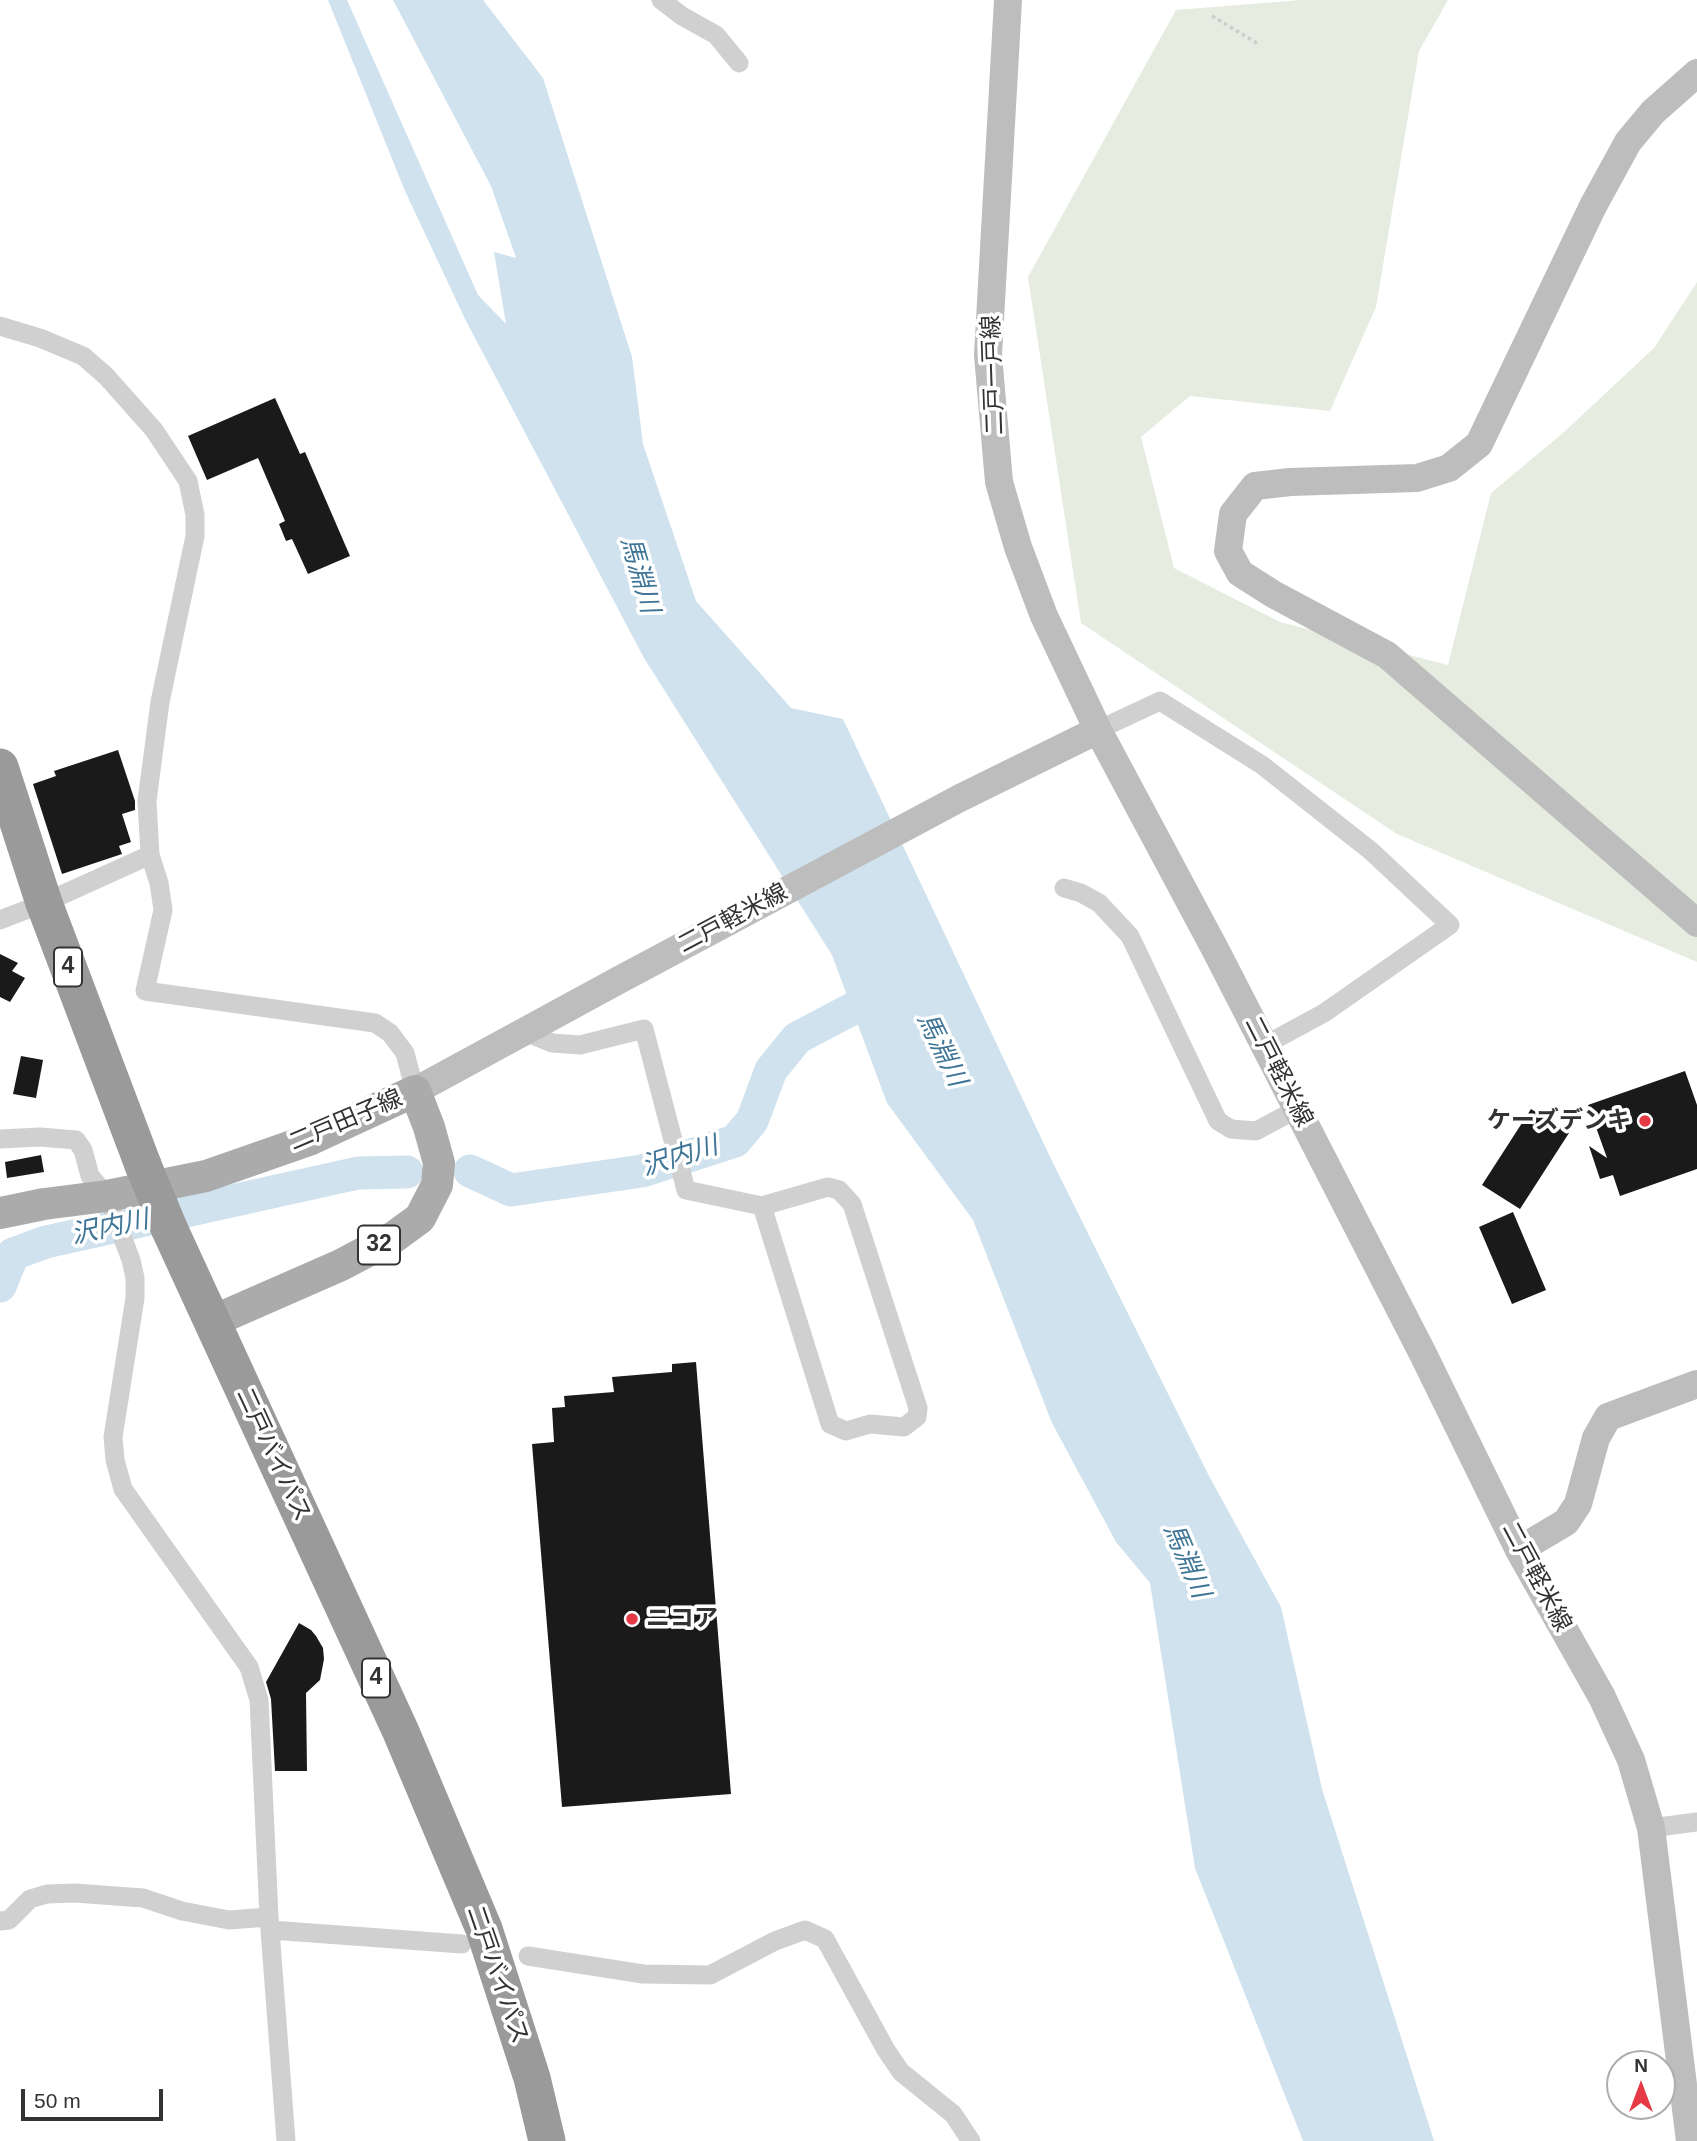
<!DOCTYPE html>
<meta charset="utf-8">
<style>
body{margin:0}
#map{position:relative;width:1697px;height:2141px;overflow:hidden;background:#fff;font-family:Helvetica,sans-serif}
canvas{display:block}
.north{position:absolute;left:1606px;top:2050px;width:70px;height:70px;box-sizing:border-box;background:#fff;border:2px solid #adadad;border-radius:50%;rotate:0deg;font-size:19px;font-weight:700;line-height:28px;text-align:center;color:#333}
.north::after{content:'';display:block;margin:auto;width:24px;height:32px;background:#e63946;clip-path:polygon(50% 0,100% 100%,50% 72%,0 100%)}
.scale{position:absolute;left:21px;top:2089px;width:142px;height:32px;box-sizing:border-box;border:4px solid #333;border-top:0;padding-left:9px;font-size:21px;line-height:24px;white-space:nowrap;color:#333;-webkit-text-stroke:5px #fff;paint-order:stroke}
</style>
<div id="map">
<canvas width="1697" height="2141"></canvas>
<div class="north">N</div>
<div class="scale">50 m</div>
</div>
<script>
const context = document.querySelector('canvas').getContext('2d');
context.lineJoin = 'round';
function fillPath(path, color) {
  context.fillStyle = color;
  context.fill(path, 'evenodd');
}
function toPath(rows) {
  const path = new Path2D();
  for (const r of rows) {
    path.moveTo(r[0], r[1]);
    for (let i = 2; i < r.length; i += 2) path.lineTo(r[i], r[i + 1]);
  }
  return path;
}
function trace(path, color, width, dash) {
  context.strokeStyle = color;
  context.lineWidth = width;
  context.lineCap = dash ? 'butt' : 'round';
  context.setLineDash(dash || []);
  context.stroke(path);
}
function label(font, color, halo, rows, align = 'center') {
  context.font = font + ' Helvetica,"Noto Sans JP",sans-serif';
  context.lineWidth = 7;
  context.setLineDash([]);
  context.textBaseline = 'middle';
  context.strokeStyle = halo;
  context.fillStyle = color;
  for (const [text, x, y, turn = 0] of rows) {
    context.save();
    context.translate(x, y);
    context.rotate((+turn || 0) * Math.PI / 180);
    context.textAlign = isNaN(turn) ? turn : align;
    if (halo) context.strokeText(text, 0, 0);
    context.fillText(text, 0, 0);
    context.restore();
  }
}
fillPath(toPath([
 [1301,0,1448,0,1419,51,1376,307,1330,411,1190,396,1141,437,1174,568,1280,622,1448,665,1491,493,1563,433,1654,348,1697,282,1697,962,1397,834,1081,623,1028,277,1176,10]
]), '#e6ecdf');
fillPath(toPath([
 [328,0,347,0,478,295,506,324,494,252,516,258,491,186,393,0,483,0,543,78,632,357,643,444,696,601,791,708,843,719,1052,1161,1209,1476,1281,1607,1322,1789,1434,2141,1303,2141,1195,1868,1150,1583,1116,1542,1052,1423,973,1220,887,1103,832,955,644,658,465,319,405,191]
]), '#cfe2ee');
trace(toPath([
 [470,1171,511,1190,642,1171,735,1141,752,1121,771,1070,797,1038,892,988],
 [0,1286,13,1254,46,1242,358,1173,407,1172]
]), '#cfe2ee', 33);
fillPath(toPath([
 [275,398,300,454,305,452,350,556,308,574,292,539,286,541,279,524,285,521,258,458,207,480,188,436],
 [118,750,135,801,135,810,122,814,131,842,119,846,122,854,62,874,33,784,56,776,54,771],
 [0,954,18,963,12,971,25,978,10,1002,0,997],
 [21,1056,43,1060,36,1098,13,1094],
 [1685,1071,1697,1105,1697,1169,1620,1196,1613,1175,1600,1179,1589,1146,1607,1158,1588,1105],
 [1531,1109,1569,1133,1520,1209,1482,1185],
 [41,1155,44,1172,7,1178,5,1162],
 [1513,1212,1546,1290,1512,1304,1479,1227],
 [696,1362,731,1794,562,1807,532,1444,554,1442,552,1408,565,1407,564,1396,614,1392,612,1377,672,1372,672,1364],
 [299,1623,311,1630,316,1636,323,1648,324,1659,320,1680,306,1693,307,1771,275,1771,271,1699,266,1682]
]), '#1a1a1a');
trace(toPath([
 [1212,16,1260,45]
]), '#cdcdcd', 3.5, [3.5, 3.5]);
trace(toPath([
 [661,0,682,16,716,35,739,63],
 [0,326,40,338,83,356,106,376,154,430,188,481,195,515,195,536,160,702,147,801,150,855,159,883,163,910,145,991,375,1023,390,1033,405,1053,415,1091],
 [1098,730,1160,701,1262,765,1371,851,1450,925,1324,1013,1265,1045],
 [1064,888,1081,893,1099,903,1130,936,1218,1121,1231,1129,1256,1131,1297,1109],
 [0,920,44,903,150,855],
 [525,1032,552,1043,580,1045,644,1029,686,1190,762,1206,830,1424,846,1431,870,1424,904,1427,917,1417,918,1408,852,1204,839,1190,828,1187,762,1206],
 [0,1139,40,1137,76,1140,83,1150,90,1176,107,1196,131,1260,135,1278,135,1298,113,1437,115,1460,123,1489,249,1667,259,1700,269,1917,286,2141],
 [1651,1828,1697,1822],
 [0,1921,9,1920,30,1899,47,1894,75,1893,143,1898,182,1911,229,1920,269,1917],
 [271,1930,462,1944],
 [528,1956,643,1974,710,1975,775,1941,805,1930,825,1939,886,2050,901,2072,953,2114,971,2141]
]), '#d0d0d0', 19);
trace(toPath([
 [1008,0,988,355,999,482,1018,547,1044,616,1098,730,1215,949,1423,1354,1519,1550,1602,1697,1631,1760,1651,1828,1690,2141],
 [1697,73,1653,112,1628,142,1593,206,1479,444,1449,468,1417,478,1290,482,1255,486,1233,514,1228,551,1240,573,1273,594,1387,655,1697,923],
 [415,1091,619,980,960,798,1098,730],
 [1519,1550,1566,1522,1578,1504,1596,1438,1608,1417,1697,1384]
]), '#bdbdbd', 28);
trace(toPath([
 [0,1213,44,1204,107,1196,206,1176,309,1140,415,1091,429,1127,439,1163,437,1185,420,1218,394,1237,341,1265,211,1322]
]), '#ababab', 32);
trace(toPath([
 [0,767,44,903,143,1165],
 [169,1228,401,1732,484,1929,532,2078,547,2141]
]), '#9a9a9a', 37);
trace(toPath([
 [143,1165,169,1228]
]), '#9a9a9a', 37);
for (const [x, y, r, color] of [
 [1645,1121,7,"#e63946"],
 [632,1619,7,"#e63946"]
]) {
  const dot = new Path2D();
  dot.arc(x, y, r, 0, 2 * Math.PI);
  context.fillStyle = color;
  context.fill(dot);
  trace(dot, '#fff', 2.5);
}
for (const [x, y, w] of [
 [68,967,28],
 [379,1245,42],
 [376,1678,28]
]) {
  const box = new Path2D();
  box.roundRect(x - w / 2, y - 19.5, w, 39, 5);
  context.fillStyle = '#fff';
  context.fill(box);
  trace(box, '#333', 2);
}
label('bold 23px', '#333', null, [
 ["4",68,967],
 ["32",379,1245],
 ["4",376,1678]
]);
label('24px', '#333', '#fff', [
 ["二戸一戸線",994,375,-92],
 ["二戸軽米線",733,919,-28],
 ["二戸軽米線",1278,1072,63],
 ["二戸田子線",346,1121,-23],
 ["二戸バイパス",273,1455,65],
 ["二戸軽米線",1536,1577,62],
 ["二戸バイパス",497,1975,71]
]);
label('bold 24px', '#333', '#fff', [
 ["ケーズデンキ",1631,1121],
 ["ニコア",646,1619,"left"]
], 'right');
label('italic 26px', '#3f7597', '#fff', [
 ["馬淵川",639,575,74],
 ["馬淵川",941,1050,64],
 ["沢内川",680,1157,-17],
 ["沢内川",110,1228,-12],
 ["馬淵川",1186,1561,67]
]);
</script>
